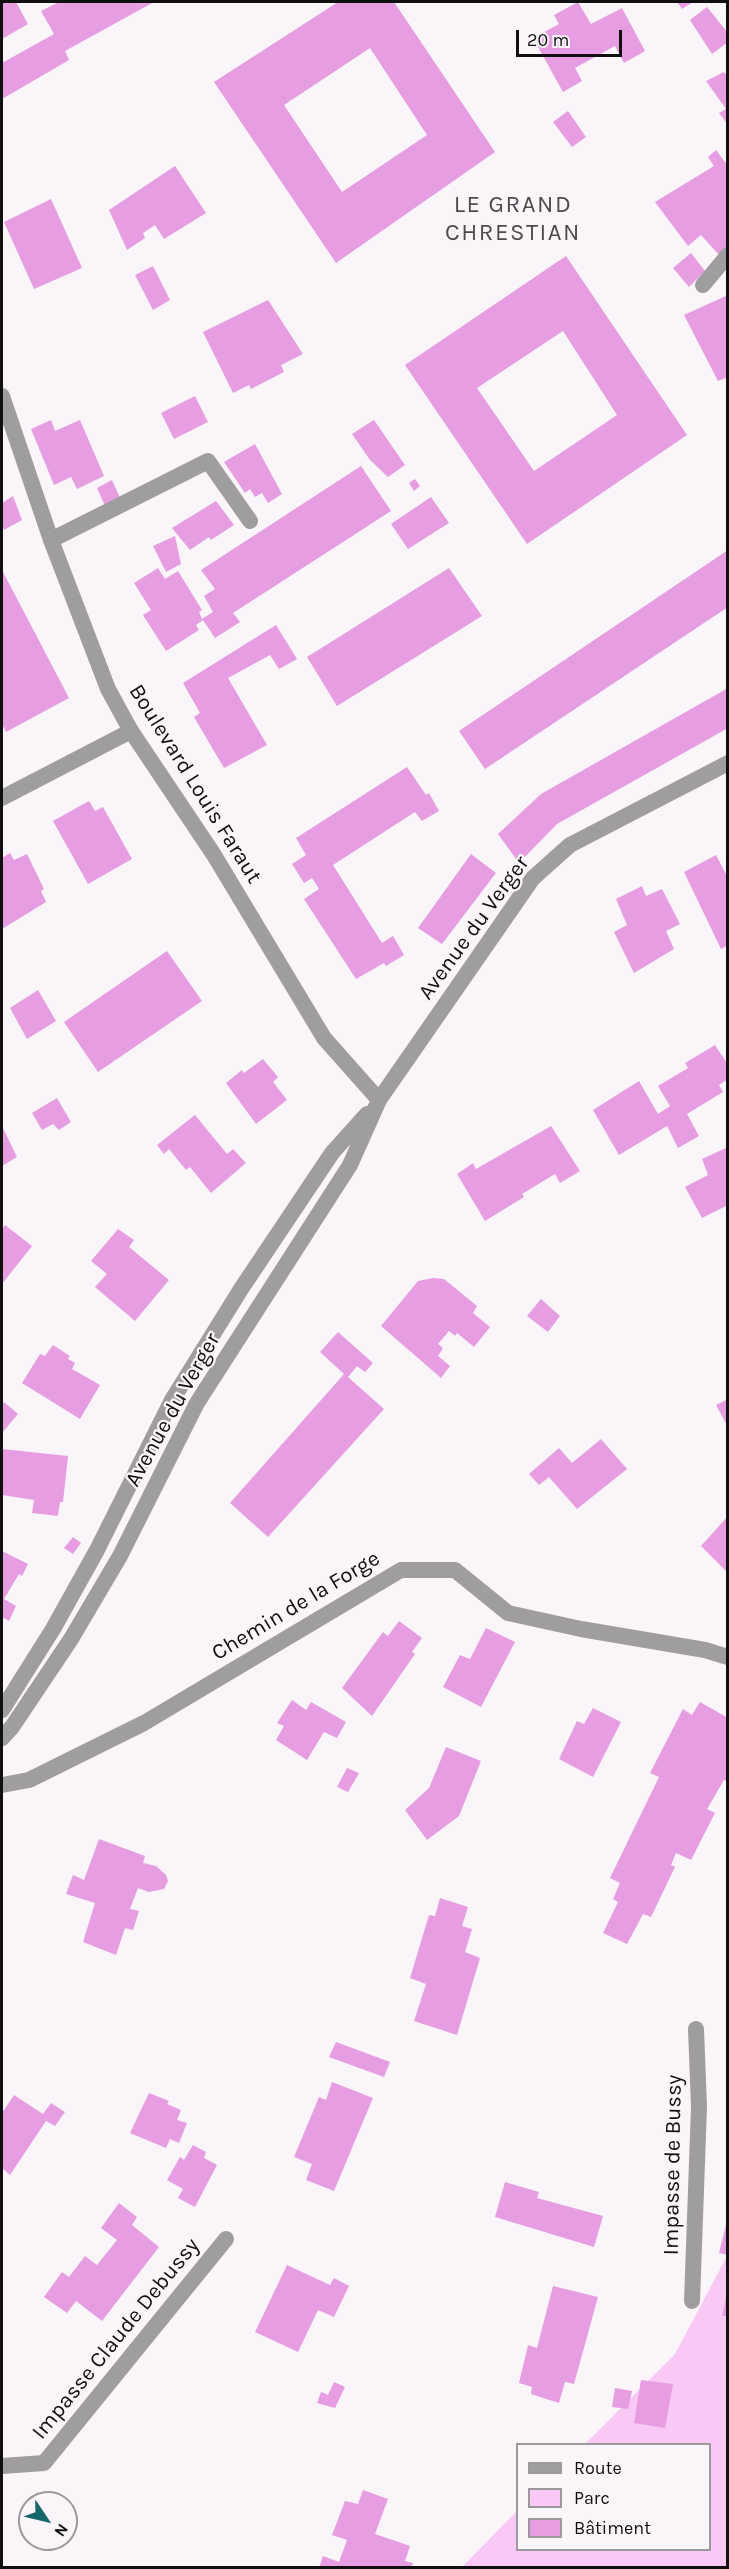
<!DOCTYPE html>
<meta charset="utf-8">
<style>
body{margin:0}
#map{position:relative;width:729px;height:2569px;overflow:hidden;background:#f9f5f9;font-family:Karla,sans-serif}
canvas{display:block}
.frame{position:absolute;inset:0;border:3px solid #111011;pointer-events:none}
.legend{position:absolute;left:516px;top:2443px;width:195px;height:108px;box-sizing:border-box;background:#f9f5f9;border:2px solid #9c999c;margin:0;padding:8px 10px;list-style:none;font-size:18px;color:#111011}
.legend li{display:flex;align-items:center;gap:12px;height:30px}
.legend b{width:30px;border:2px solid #9c999c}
.north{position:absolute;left:18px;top:2491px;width:60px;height:60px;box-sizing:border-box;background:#f9f5f9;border:2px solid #9c999c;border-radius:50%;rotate:125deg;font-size:16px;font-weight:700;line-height:24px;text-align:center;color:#111011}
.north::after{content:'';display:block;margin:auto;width:21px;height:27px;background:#176669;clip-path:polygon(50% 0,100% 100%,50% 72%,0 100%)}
.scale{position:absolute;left:516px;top:30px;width:106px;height:27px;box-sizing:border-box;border:3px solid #111011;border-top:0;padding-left:8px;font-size:18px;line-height:21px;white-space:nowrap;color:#111011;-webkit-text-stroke:4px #f9f5f9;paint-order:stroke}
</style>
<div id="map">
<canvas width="729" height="2569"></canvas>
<div class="frame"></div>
<ul class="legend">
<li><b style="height:8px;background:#9f9d9f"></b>Route</li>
<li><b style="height:16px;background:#f9c8f5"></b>Parc</li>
<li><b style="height:16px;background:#e69de1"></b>Bâtiment</li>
</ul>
<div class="north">N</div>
<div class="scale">20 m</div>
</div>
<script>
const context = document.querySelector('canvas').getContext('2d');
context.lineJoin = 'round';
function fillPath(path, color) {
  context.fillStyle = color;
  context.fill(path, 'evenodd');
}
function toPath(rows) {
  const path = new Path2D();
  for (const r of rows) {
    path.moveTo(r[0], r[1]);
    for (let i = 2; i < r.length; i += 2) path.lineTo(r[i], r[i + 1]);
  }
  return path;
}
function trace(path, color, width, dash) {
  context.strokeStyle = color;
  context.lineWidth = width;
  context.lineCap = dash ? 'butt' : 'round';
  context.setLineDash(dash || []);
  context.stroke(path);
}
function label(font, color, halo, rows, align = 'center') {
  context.font = font + ' Karla,sans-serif';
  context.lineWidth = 4.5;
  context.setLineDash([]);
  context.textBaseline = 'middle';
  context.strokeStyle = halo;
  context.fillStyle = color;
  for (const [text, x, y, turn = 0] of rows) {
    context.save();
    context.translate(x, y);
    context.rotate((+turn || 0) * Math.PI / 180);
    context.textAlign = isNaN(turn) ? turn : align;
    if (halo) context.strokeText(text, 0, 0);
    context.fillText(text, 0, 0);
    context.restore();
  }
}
fillPath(toPath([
 [727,2256,727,2567,461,2568,517,2511,518,2550,710,2550,710,2444,585,2444,675,2354]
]), '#f9c8f5');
fillPath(toPath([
 [2,2,16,2,28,24,2,39],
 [59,2,154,2,65,51,69,60,2,99,2,63,54,34,41,11],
 [338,2,394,2,495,152,336,263,214,82],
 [370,48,427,135,342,192,284,105],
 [578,2,591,24,622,8,645,51,624,63,615,46,575,68,582,81,563,92,533,38,559,24,554,15],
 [677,2,693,2,682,9],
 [707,7,728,33,728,42,712,54,690,20],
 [724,72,728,77,728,125,719,113,726,109,706,81],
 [568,111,586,137,572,147,553,122],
 [716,150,728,166,728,247,720,256,701,235,688,246,655,202,714,166,708,157],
 [175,166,206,213,164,239,155,225,143,233,145,238,127,250,109,210],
 [51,199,82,268,34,289,4,222],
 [691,253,705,271,689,287,673,268],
 [566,256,687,435,527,544,405,365],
 [563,331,617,415,534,471,477,388],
 [153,266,170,300,153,310,135,275],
 [728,295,728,377,718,381,684,315],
 [268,300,303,354,281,365,284,372,251,389,249,385,233,393,203,332],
 [195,396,208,422,174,439,161,413],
 [51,420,55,431,80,420,104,476,77,489,71,477,54,485,31,429],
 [374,420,405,465,388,477,370,460,352,434],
 [255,444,282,494,268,503,262,493,255,497,250,489,245,493,224,462],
 [361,466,391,511,233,613,240,622,215,638,203,620,196,625,199,630,166,651,143,615,151,610,134,583,158,568,165,579,178,571,202,610,199,612,202,619,213,612,204,596,215,589,201,570],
 [415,479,420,486,414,491,409,483],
 [112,480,121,500,105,506,97,488],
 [13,496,22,520,4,530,2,524,2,503],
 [431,497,449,523,408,549,391,524],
 [216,501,234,525,211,540,209,537,190,550,172,528],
 [175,536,181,564,166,572,153,546],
 [728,550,728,607,485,769,459,731],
 [449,568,482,616,337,706,307,657],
 [2,570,69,698,6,732,2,724],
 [276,625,297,659,279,669,270,655,228,678,267,745,224,768,194,717,200,713,183,683],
 [728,688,728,728,557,824,519,863,498,834,541,794],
 [407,767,426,795,429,793,439,811,422,821,415,812,333,865,382,943,393,936,404,955,386,966,384,963,356,979,304,899,319,889,312,878,304,883,292,864,306,855,296,838],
 [89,801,95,811,103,807,132,859,88,884,53,821],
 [10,853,14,860,27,854,44,889,41,891,46,902,2,929,2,858],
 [471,854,496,873,442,944,418,928],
 [716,855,728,878,728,945,721,949,684,872],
 [642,886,646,896,662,889,680,924,666,931,674,949,634,973,614,932,627,925,616,899],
 [167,951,202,1001,98,1072,64,1022],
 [38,990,56,1021,27,1039,10,1008],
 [715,1045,728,1065,728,1079,719,1085,723,1092,687,1114,699,1136,678,1148,667,1126,619,1155,593,1110,639,1081,658,1114,670,1106,658,1086,688,1068,685,1063],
 [263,1059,278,1077,273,1082,287,1100,256,1124,226,1083,242,1070,244,1073],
 [57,1098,71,1122,59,1130,53,1124,42,1130,32,1113],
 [195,1115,227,1154,233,1149,246,1163,211,1193,190,1167,186,1170,169,1149,164,1154,157,1145],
 [2,1126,17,1157,2,1166],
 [551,1126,580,1171,560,1183,555,1174,522,1194,524,1197,485,1221,457,1174,473,1163,476,1169],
 [728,1147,728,1205,702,1218,685,1187,708,1175,702,1159],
 [5,1225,32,1246,2,1284,2,1230],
 [118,1229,134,1240,129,1247,169,1280,135,1321,95,1287,107,1274,91,1261],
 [433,1278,444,1279,477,1306,473,1313,490,1327,474,1347,457,1333,455,1336,449,1331,438,1344,443,1348,438,1356,450,1366,441,1378,381,1326,418,1281],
 [541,1299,560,1316,548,1332,527,1316],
 [338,1332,373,1363,365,1372,357,1366,348,1377,384,1409,268,1537,230,1503,344,1374,320,1352],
 [53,1345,70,1356,68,1359,75,1363,72,1369,100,1385,80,1419,22,1383,40,1354,45,1356],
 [728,1399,728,1427,716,1405],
 [4,1402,18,1414,2,1433,2,1405],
 [601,1439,627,1469,577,1509,549,1477,539,1485,529,1474,559,1448,572,1463],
 [2,1449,68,1456,63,1502,60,1502,58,1516,32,1513,34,1500,2,1495],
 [728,1516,728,1573,701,1546],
 [73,1537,81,1543,73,1554,64,1548],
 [2,1551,28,1564,22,1576,19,1574,4,1599,16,1606,9,1621,2,1617],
 [399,1621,422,1638,412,1652,415,1654,372,1716,342,1688,383,1632,388,1636],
 [486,1628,515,1642,481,1707,443,1687,460,1655,470,1659],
 [292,1700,306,1710,311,1702,346,1722,337,1738,324,1732,307,1760,276,1740,284,1726,277,1723],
 [700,1702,728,1718,728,1782,724,1780,707,1809,715,1813,691,1860,676,1853,671,1865,675,1867,651,1917,643,1914,627,1944,603,1933,618,1902,613,1899,620,1883,610,1878,659,1777,650,1773,683,1709,692,1715],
 [593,1708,621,1722,593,1777,559,1759,577,1721,584,1724],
 [446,1747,481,1761,459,1816,427,1840,405,1810,429,1788],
 [347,1768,359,1773,348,1792,337,1787],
 [99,1839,145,1856,143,1863,156,1866,166,1875,168,1881,164,1889,149,1892,138,1888,130,1909,139,1911,133,1930,125,1928,116,1955,83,1942,95,1903,66,1894,73,1875,84,1880],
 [440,1898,468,1907,462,1926,472,1929,465,1952,480,1958,457,2035,414,2021,426,1984,410,1978,429,1915,435,1916],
 [336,2042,390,2062,384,2077,329,2057],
 [332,2082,373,2098,334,2191,306,2180,312,2164,294,2157,319,2097,326,2100],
 [149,2093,169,2101,167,2104,181,2110,177,2120,187,2123,179,2143,170,2139,166,2148,130,2133],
 [14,2095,43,2114,51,2103,65,2112,55,2126,46,2121,10,2175,2,2168,2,2113],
 [193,2145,206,2152,204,2158,217,2165,195,2207,178,2198,183,2189,167,2180,180,2157,184,2160],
 [505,2182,539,2192,537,2198,603,2216,594,2247,495,2217],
 [119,2203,137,2217,132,2225,159,2247,102,2321,76,2301,67,2313,44,2297,62,2272,69,2277,85,2256,97,2265,117,2240,101,2228],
 [727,2221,728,2221,728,2255,719,2253],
 [287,2265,330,2285,334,2278,349,2286,334,2317,318,2310,298,2352,255,2332],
 [553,2286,598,2297,574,2384,565,2382,559,2403,531,2394,532,2387,519,2383,528,2345,537,2348],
 [727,2294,728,2316,722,2316],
 [641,2380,673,2384,665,2428,634,2423],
 [334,2382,345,2387,335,2408,317,2403,321,2392,328,2395],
 [615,2388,632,2391,628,2409,612,2407],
 [363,2490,388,2499,375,2534,410,2546,405,2561,413,2563,411,2568,319,2568,323,2556,339,2562,347,2540,332,2535,345,2501,358,2504]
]), '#e69de1');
trace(toPath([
 [703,285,728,255],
 [51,540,208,461,250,521],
 [2,798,131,731],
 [379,1100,533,878,570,845,728,763],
 [2,1785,29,1780,144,1723,401,1570,455,1570,508,1613,581,1629,705,1650,728,1657],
 [692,2301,699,2107,696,2029],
 [2,2466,44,2463,226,2239]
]), '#9f9d9f', 16);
trace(toPath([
 [2,396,51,540,108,689,131,731,214,855,324,1038,379,1100],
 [2,1710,53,1629,97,1550,172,1400,241,1289,332,1153,367,1114],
 [2,1738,12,1727,71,1639,120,1556,197,1403,350,1165,379,1100]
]), '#9f9d9f', 16);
label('22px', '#111011', '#f9f5f9', [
 ["Boulevard Louis Faraut",195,784,58],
 ["Avenue du Verger",474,928,-54],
 ["Avenue du Verger",173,1410,-61],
 ["Chemin de la Forge",296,1606,-31],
 ["Impasse de Bussy",673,2165,-89],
 ["Impasse Claude Debussy",116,2339,-51]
]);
context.letterSpacing = '1.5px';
label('24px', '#4e4b4e', '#f9f5f9', [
 ["LE GRAND",513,205],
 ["CHRESTIAN",513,233]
]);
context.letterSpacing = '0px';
</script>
